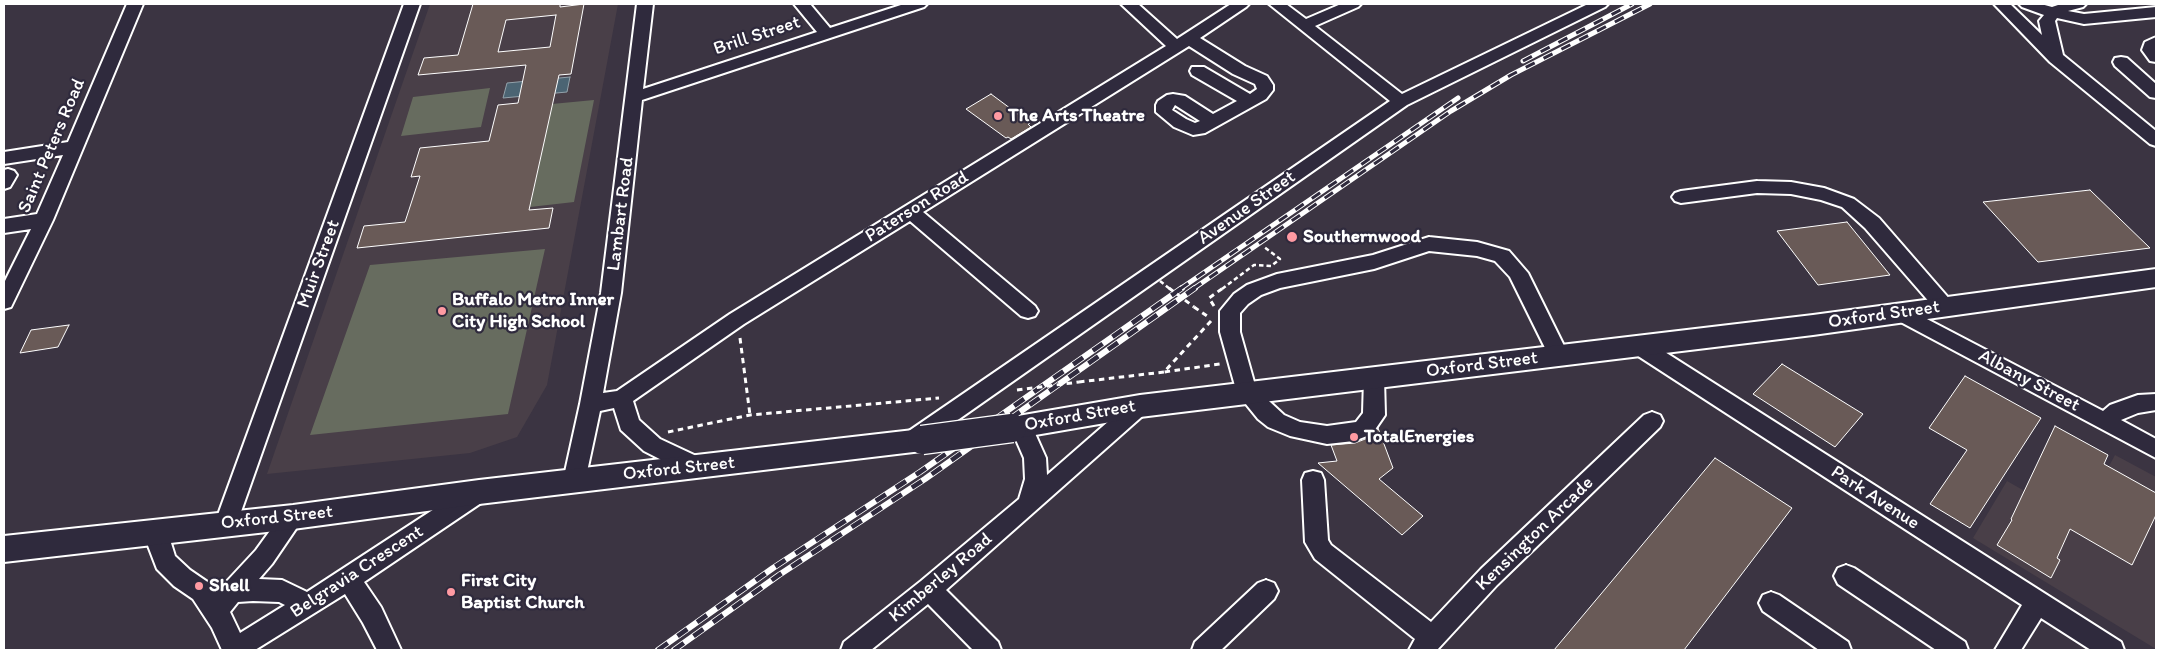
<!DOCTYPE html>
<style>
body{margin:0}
#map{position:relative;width:2160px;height:654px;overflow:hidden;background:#3b3442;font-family:Itim,sans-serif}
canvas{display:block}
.frame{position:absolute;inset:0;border:5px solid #fff;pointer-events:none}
</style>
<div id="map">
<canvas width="2160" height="654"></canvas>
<div class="frame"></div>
</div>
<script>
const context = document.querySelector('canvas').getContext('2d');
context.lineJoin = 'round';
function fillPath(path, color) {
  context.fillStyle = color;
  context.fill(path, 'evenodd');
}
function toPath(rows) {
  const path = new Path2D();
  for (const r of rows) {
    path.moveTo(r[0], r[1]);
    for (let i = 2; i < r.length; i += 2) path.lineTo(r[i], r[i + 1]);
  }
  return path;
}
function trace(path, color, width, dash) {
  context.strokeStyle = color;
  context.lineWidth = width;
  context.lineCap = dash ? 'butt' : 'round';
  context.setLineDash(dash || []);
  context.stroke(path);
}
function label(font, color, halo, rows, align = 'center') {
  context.font = font + ' Itim,sans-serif';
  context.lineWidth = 4.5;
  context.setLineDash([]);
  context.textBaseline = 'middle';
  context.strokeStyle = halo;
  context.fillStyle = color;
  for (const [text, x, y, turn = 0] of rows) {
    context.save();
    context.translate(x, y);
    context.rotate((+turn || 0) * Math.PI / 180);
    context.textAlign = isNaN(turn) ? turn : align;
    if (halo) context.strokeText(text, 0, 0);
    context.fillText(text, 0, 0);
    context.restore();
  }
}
fillPath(toPath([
 [430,4,618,4,547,385,517,437,470,453,267,474],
 [2115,455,2156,477,2156,649,1973,538,2007,481,2079,522]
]), '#493f48');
fillPath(toPath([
 [490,88,481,127,401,136,413,97],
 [594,100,574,202,530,207,552,104],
 [545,249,508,414,310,435,370,265]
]), '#676c5f');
const water = toPath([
 [570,77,567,92,503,98,507,83,570,77]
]);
fillPath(water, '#4b6473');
trace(water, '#93a2ab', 1);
const building = toPath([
 [473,4,560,4,560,7,584,4,571,74,559,75,529,210,553,208,549,228,357,248,364,226,405,222,420,176,411,177,420,148,489,141,498,105,518,103,526,65,418,75,424,58,458,55,473,4],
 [556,15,550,47,498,52,506,20,556,15],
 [991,94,1030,123,1028,124,1031,127,1011,139,1008,137,1006,138,966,109,991,94],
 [2090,190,2150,248,2038,262,1983,202,2090,190],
 [1847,222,1890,275,1818,285,1777,231,1847,222],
 [69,325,58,347,20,353,31,330,69,325],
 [1782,364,1863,414,1835,447,1753,394,1782,364],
 [1965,376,2041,418,1970,528,1930,504,1967,450,1929,428,1965,376],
 [2055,426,2108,455,2104,464,2156,493,2156,515,2132,565,2070,529,2057,558,2060,560,2051,578,1997,545,2012,520,2011,519,2055,426],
 [1378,428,1393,468,1379,479,1423,516,1402,535,1318,463,1337,461,1331,445,1355,443,1373,436,1378,428],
 [1715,458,1792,508,1684,650,1554,650,1715,458]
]);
fillPath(building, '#695a57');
trace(building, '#fff', 1);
const minor = toPath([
 [127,4,143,4,53,220,11,307,4,309,4,283,31,229,4,233,4,219,37,214,63,155,4,164,4,152,68,142,127,4],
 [404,4,420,4,237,523,234,530,226,533,218,530,215,523,404,4],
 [637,4,653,4,643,89,817,32,794,4,810,4,830,28,904,4,927,4,924,7,642,100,621,293,603,393,617,391,730,314,1166,46,1121,4,1138,4,1177,39,1231,4,1249,4,1246,7,1200,38,1245,66,1267,76,1273,85,1273,90,1266,99,1205,133,1193,135,1174,127,1156,112,1156,105,1158,101,1167,95,1173,94,1185,96,1213,114,1237,101,1192,75,1190,71,1192,67,1204,67,1250,94,1257,89,1255,84,1233,74,1189,46,923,212,1035,306,1038,311,1035,316,1028,318,1021,316,910,221,744,324,633,401,639,420,660,439,707,461,710,468,707,475,699,477,691,475,644,451,621,430,614,408,600,411,585,481,582,488,574,490,566,488,563,481,580,404,601,293,637,4],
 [1175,105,1200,121,1195,123,1186,119,1172,110,1175,105],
 [1269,4,1286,4,1306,19,1341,4,1361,4,1358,7,1315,26,1402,94,1588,4,1608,4,1605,7,1407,105,922,445,914,448,906,445,903,439,906,433,1390,101,1269,4],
 [1994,4,2010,4,2042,35,2039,21,2044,15,2022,7,2019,4,2041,4,2052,7,2061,4,2086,4,2083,7,2068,11,2084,14,2156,7,2156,17,2084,24,2057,18,2055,21,2063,55,2156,131,2156,146,2150,144,2050,62,1994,4],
 [2156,37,2156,62,2150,61,2142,50,2145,42,2156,37],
 [2121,57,2127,58,2156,84,2156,98,2150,97,2115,66,2113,62,2115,58,2121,57],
 [8,169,14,171,17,175,10,187,4,189,4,170,8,169],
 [1757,181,1791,182,1824,188,1854,199,1879,218,1952,302,1955,307,1952,312,1945,314,1938,312,1865,228,1842,207,1821,200,1791,194,1757,193,1681,203,1675,201,1672,197,1675,193,1681,191,1757,181],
 [1429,237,1477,242,1509,251,1528,273,1569,356,1566,362,1559,364,1552,362,1510,277,1495,261,1477,256,1429,251,1374,269,1280,288,1261,295,1248,304,1240,313,1240,332,1256,389,1284,415,1300,422,1327,426,1356,422,1363,413,1364,378,1367,372,1374,370,1381,372,1384,378,1385,415,1372,434,1354,441,1327,444,1290,436,1268,427,1258,419,1237,393,1220,332,1220,311,1234,294,1247,285,1277,274,1373,255,1429,237],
 [1902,306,2103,411,2110,405,2138,395,2156,394,2156,410,2138,413,2121,420,2156,439,2156,458,1895,319,1892,314,1895,309,1902,306],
 [1639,338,1646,340,2121,642,2124,650,2091,650,2041,618,2021,650,1995,650,2022,605,1632,352,1629,346,1632,340,1639,338],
 [1140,397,1147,400,1151,406,1147,412,946,590,998,642,1001,650,973,650,928,604,871,650,841,650,844,642,921,581,1019,499,1025,479,1024,458,1010,426,1013,420,1021,417,1029,420,1046,458,1047,475,1133,400,1140,397],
 [1652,412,1660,415,1663,421,1660,427,1497,585,1437,650,1409,650,1415,639,1315,559,1305,542,1302,480,1305,473,1313,471,1321,473,1324,480,1328,540,1331,545,1431,622,1481,569,1644,415,1652,412],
 [479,482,487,485,490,492,487,499,364,582,381,607,401,650,377,650,363,623,345,594,255,650,222,650,212,628,193,599,174,586,157,569,147,543,149,531,152,524,160,521,168,524,171,531,171,543,175,556,190,570,209,583,216,593,256,550,285,510,293,507,301,510,304,517,272,564,259,579,282,580,307,592,471,485,479,482],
 [253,601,279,602,285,605,240,633,230,612,238,602,253,601],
 [1846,565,1854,568,1965,642,1968,650,1936,650,1838,584,1834,576,1838,568,1846,565],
 [1266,580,1274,583,1278,591,1274,599,1221,650,1192,650,1195,642,1258,583,1266,580],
 [1771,592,1779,595,1848,642,1851,650,1819,650,1763,611,1759,603,1763,595,1771,592]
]);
const major = toPath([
 [2156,269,2156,287,1813,335,1140,417,1012,439,1003,436,999,428,1003,420,1012,417,1140,395,1813,315,2156,269],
 [922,429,932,432,936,440,932,448,922,451,479,504,293,529,4,562,4,536,293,505,479,480,922,429]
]);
trace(minor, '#fff', 4);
trace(major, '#fff', 4);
trace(toPath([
 [1222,289,1254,265,1271,266,1280,259,1264,247]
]), '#fff', 2.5, [4.5, 3]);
trace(toPath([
 [1214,306,1209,298,1223,288],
 [1194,307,1210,318],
 [1211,321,1164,372,1220,364],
 [740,338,750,415],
 [1079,382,1164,372],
 [668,432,750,415,939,398]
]), '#fff', 3, [5.5, 4.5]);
fillPath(minor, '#2f2a3d');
fillPath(major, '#2f2a3d');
const railFar1 = toPath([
 [1523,61,1632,4],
 [1180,289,1458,98],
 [1193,289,1451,111,1511,75,1650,4]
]);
const rail = toPath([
 [658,650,773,568,920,472,1182,288],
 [674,650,779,575,925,479,1195,288]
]);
trace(railFar1, '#fff', 5);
trace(rail, '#fff', 6);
trace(railFar1, '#2f2a3d', 3, [10]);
trace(rail, '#2f2a3d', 4.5, [12]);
const majorBridge = toPath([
 [922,440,1012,428]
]);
trace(majorBridge, '#fff', 31, []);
trace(toPath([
 [1160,281,1170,289]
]), '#fff', 2.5, [4.5, 3]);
trace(toPath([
 [1169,288,1194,307],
 [1017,390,1079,382]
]), '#fff', 3, [5.5, 4.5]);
trace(majorBridge, '#2f2a3d', 28);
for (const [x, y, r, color] of [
 [998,116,5,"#ff9aa2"],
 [1292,237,6,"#ff9aa2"],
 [442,311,5,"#ff9aa2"],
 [1354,437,5,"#ff9aa2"],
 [199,586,5,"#ff9aa2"],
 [451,592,5,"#ff9aa2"]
]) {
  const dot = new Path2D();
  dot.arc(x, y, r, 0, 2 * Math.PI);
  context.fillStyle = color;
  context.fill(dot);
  trace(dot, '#2f2a3d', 2);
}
label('19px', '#fff', '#2f2a3d', [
 ["Brill Street",757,36,-18],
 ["Saint Peters Road",52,146,-67],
 ["Paterson Road",917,207,-32],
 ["Avenue Street",1247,208,-35],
 ["Lambart Road",621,214,-83],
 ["Muir Street",319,264,-70],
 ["Oxford Street",1884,315,-8],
 ["Oxford Street",1482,365,-7],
 ["Albany Street",2029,381,28],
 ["Oxford Street",1080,416,-10],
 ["Oxford Street",679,469,-6],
 ["Park Avenue",1875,498,33],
 ["Oxford Street",277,518,-6],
 ["Kensington Arcade",1535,534,-44],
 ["Belgravia Crescent",357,572,-33],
 ["Kimberley Road",941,578,-40]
]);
label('bold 19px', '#fff', '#2f2a3d', [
 ["The Arts Theatre",1008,116],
 ["Southernwood",1303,237],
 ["Buffalo Metro Inner",452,300],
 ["City High School",452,322],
 ["TotalEnergies",1364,437],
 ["First City",461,581],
 ["Baptist Church",461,603],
 ["Shell",209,586]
], 'left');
</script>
